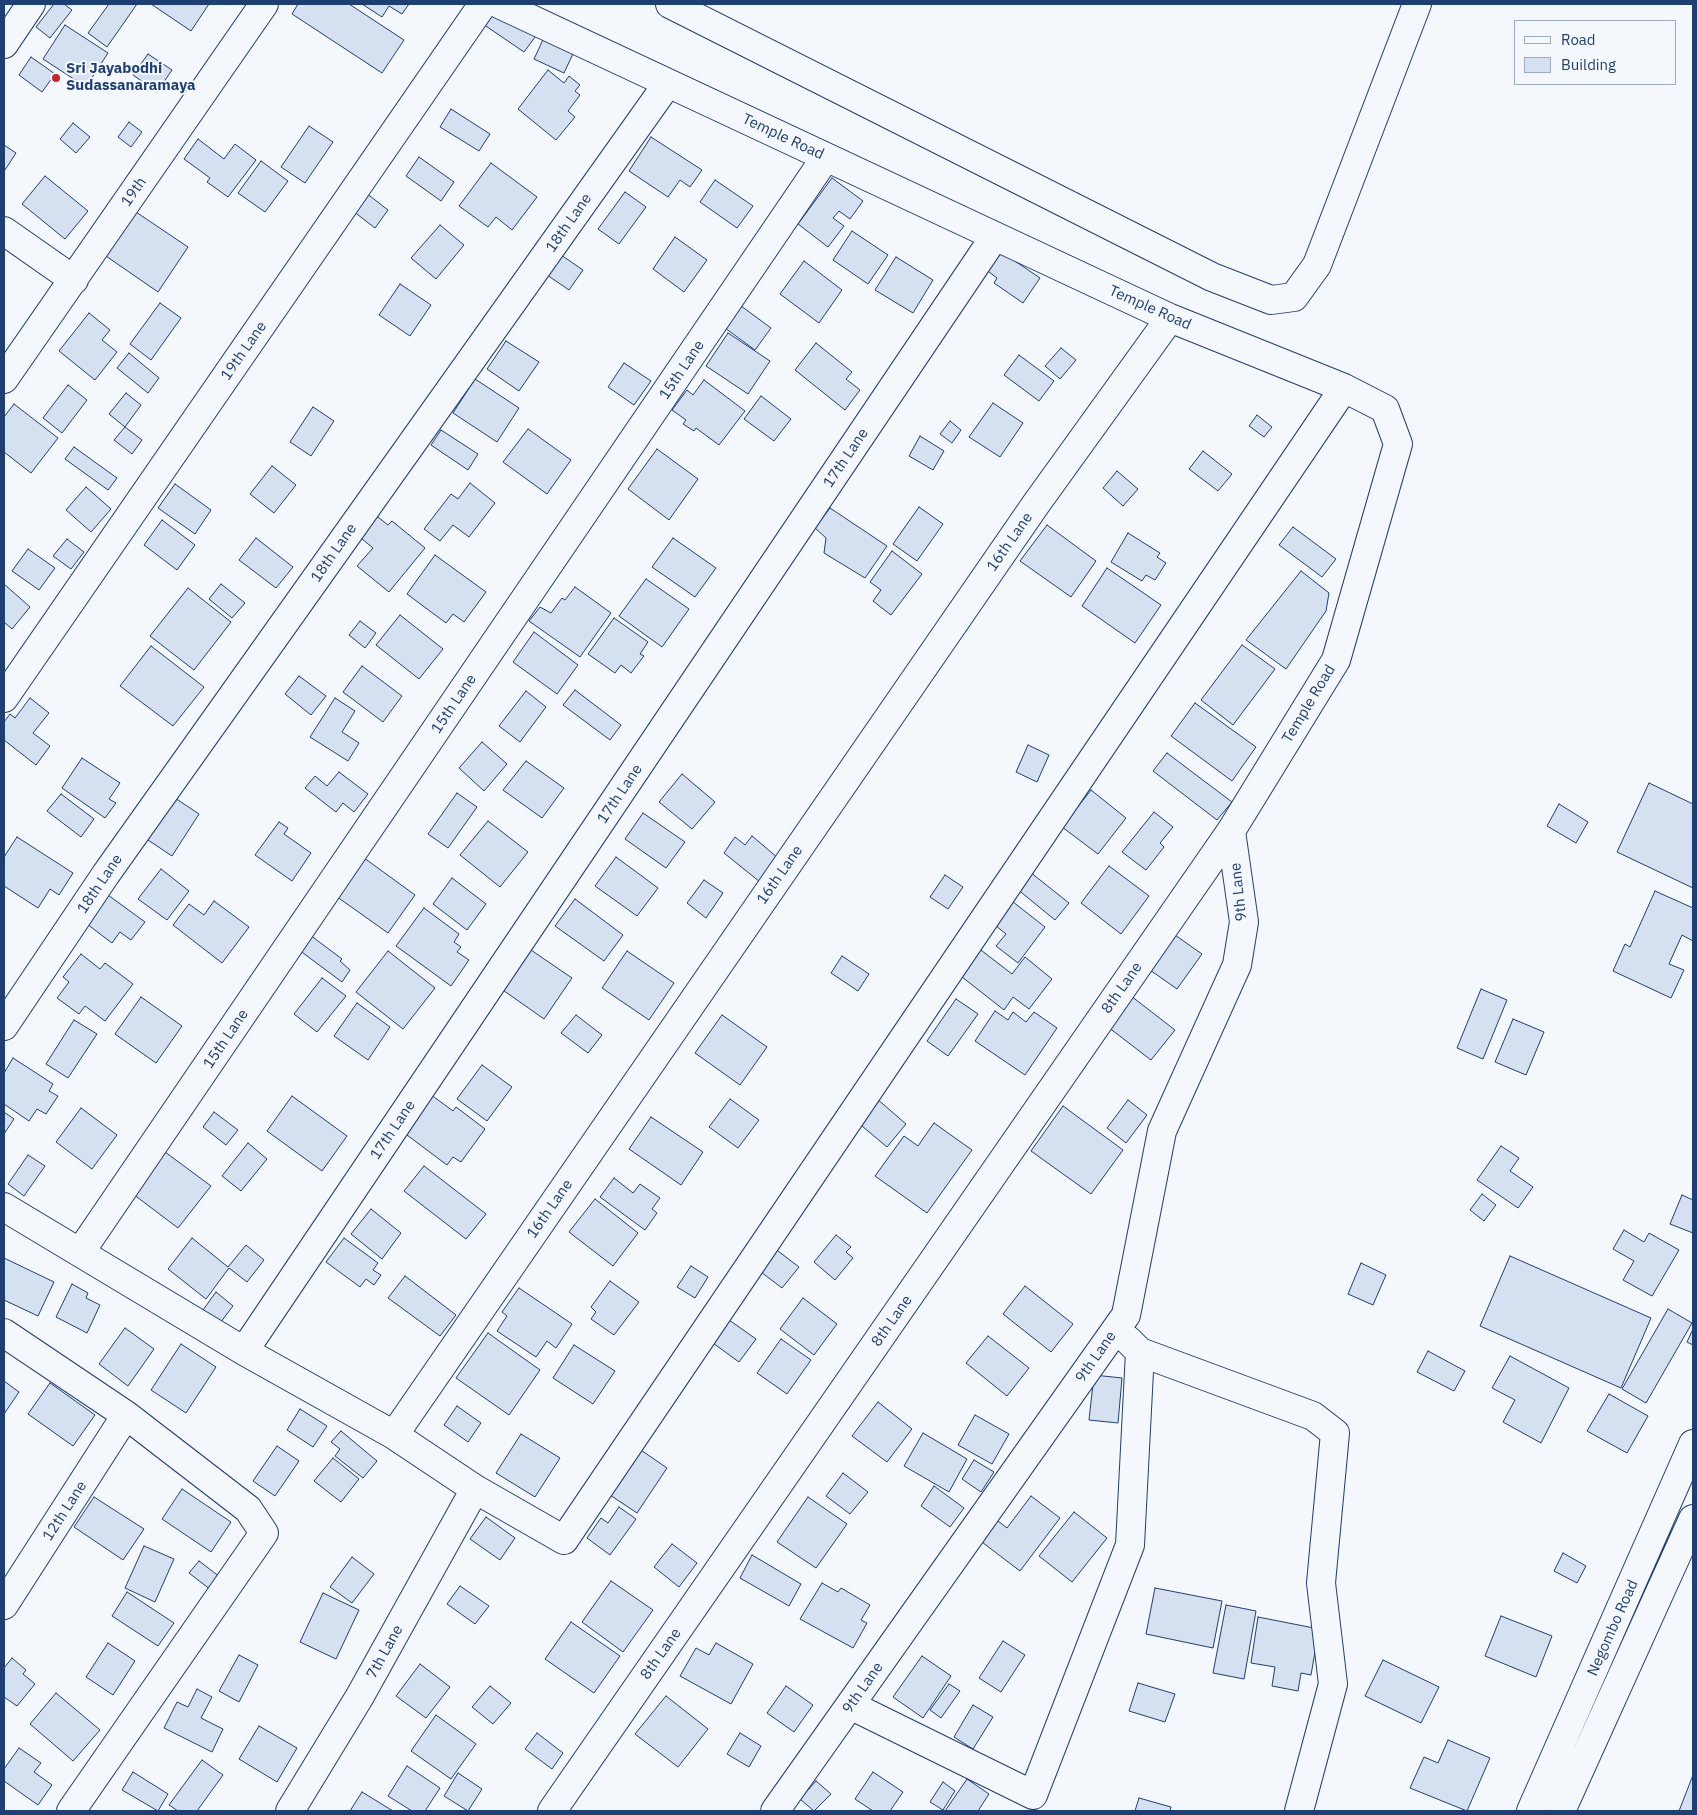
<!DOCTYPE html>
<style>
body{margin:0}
#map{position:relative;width:1697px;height:1815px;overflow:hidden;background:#f4f7fb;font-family:"IBM Plex Sans",sans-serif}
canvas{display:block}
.frame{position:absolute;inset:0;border:5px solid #1d3f73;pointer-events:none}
.legend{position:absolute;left:1514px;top:20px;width:162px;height:65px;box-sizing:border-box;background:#f4f7fb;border:1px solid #9eadc5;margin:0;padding:6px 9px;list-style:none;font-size:15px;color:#1d3f73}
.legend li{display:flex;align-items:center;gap:10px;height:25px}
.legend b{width:25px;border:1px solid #9eadc5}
</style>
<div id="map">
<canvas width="1697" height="1815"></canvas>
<div class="frame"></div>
<ul class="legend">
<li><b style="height:6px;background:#f4f7fb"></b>Road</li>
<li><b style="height:14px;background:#d5e0f0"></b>Building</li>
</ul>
</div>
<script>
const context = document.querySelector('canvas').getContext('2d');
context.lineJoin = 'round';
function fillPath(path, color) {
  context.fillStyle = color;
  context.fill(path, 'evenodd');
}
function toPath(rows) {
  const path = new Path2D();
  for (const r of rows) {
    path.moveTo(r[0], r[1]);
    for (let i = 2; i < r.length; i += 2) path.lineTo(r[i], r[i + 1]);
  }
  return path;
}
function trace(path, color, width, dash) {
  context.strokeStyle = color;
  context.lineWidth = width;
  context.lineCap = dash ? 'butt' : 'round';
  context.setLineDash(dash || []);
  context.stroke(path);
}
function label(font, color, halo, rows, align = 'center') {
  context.font = font + ' "IBM Plex Sans",sans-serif';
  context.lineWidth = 4;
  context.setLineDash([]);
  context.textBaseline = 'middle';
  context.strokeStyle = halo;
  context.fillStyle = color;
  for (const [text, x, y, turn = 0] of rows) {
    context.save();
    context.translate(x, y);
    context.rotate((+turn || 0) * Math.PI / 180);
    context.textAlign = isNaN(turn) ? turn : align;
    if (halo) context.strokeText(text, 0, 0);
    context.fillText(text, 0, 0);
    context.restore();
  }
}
const building = toPath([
 [54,4,64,4,72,10,50,38,36,27,54,4],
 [109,4,137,4,107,47,88,33,109,4],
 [151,4,209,4,191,31,151,4],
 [298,4,349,4,404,40,382,73,292,14,298,4],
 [362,4,409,4,402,14,389,6,382,17,362,4],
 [491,6,538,33,524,52,480,22,491,6],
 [65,25,108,53,86,87,43,59,65,25],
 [548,29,578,43,564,73,534,59,548,29],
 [148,54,172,70,157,92,133,75,148,54],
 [31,57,55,74,42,92,19,75,31,57],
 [548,70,564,83,569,76,580,85,575,91,580,95,568,111,575,117,556,140,518,109,548,70],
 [451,109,490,134,479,151,440,127,451,109],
 [129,122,142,132,131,147,118,137,129,122],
 [73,123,90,137,76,153,60,139,73,123],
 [309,126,333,142,305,183,281,167,309,126],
 [651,137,702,170,690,187,680,180,668,197,629,171,651,137],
 [198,139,224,159,235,144,256,160,228,197,207,182,210,178,184,159,198,139],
 [4,145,16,153,5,170,4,169,4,145],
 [419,157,454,182,441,201,406,176,419,157],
 [261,161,288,181,265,212,238,193,261,161],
 [491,163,537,197,512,230,496,217,488,227,459,206,491,163],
 [45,176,88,211,65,239,22,204,45,176],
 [832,178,863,201,850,219,839,211,833,218,844,226,828,247,798,224,832,178],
 [715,180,753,206,737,228,700,202,715,180],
 [625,192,646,207,619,244,598,229,625,192],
 [366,193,388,210,375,228,353,211,366,193],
 [133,210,188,247,158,292,103,254,133,210],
 [440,225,464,245,436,279,411,258,440,225],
 [852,231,888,255,868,284,833,260,852,231],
 [675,237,707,260,684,292,653,269,675,237],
 [997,249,1040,278,1023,303,994,283,997,278,984,268,997,249],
 [561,255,583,270,569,290,547,275,561,255],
 [896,257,933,280,913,313,875,290,896,257],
 [804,261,842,290,819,323,780,294,804,261],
 [400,284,431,305,410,336,379,315,400,284],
 [733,300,771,328,755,350,725,328,733,300],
 [160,303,181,318,151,360,130,344,160,303],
 [89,313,110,330,102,340,117,352,95,380,59,351,89,313],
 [728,333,770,361,748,394,706,366,728,333],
 [506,341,539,362,519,391,487,369,506,341],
 [816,343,852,372,846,379,860,390,845,410,795,370,816,343],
 [1061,348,1076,360,1060,379,1045,366,1061,348],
 [129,353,159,378,148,393,117,368,129,353],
 [1019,355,1054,381,1039,401,1004,375,1019,355],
 [624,363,651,381,634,405,608,387,624,363],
 [475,379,519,408,497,442,453,413,475,379],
 [704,380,745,411,719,445,696,428,694,431,683,424,686,420,672,410,687,390,693,395,704,380],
 [68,385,87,400,62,433,43,418,68,385],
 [126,393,141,405,125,427,109,414,126,393],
 [761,396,791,419,774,441,744,419,761,396],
 [993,403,1023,423,1000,457,969,437,993,403],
 [14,404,58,438,31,473,4,452,4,417,14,404],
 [313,407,334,421,311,456,290,442,313,407],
 [1257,415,1272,427,1264,437,1249,426,1257,415],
 [950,421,961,430,952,443,940,434,950,421],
 [125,427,142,440,132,454,114,440,125,427],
 [528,429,571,460,547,494,503,462,528,429],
 [441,430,478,454,468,470,431,445,441,430],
 [920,436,944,451,933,470,909,456,920,436],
 [74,447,117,478,108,490,65,459,74,447],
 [657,449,698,479,669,520,628,489,657,449],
 [1203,451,1232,474,1218,491,1189,469,1203,451],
 [272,466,296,485,274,513,250,494,272,466],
 [1117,471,1138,489,1123,506,1103,488,1117,471],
 [470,483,495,503,469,537,453,525,440,541,424,529,451,494,458,499,470,483],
 [175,484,211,510,195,534,158,508,175,484],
 [86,487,111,509,91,532,66,510,86,487],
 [919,507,943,524,917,561,893,544,919,507],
 [830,508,887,546,865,578,824,553,826,538,815,528,830,508],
 [373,513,388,525,392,521,425,548,389,592,357,566,373,548,356,534,373,513],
 [162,520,195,545,177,570,144,545,162,520],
 [1047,525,1096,561,1071,597,1020,561,1047,525],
 [1293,527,1336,559,1322,577,1279,545,1293,527],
 [1128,533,1160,553,1157,557,1166,563,1155,580,1146,575,1142,581,1111,562,1128,533],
 [256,538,293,567,276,588,239,560,256,538],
 [673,538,716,568,695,597,652,567,673,538],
 [67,539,84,552,71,569,53,556,67,539],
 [28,549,55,568,39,590,12,571,28,549],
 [892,551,922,574,891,615,873,601,881,590,870,582,892,551],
 [435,555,486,592,464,622,453,614,446,623,407,594,435,555],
 [1107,568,1161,605,1135,643,1082,606,1107,568],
 [1301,571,1329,593,1326,611,1286,669,1246,640,1301,571],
 [646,579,689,609,662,647,619,616,646,579],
 [4,584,30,607,12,629,4,622,4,584],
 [221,584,245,603,232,618,209,599,221,584],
 [575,587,611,613,580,657,529,621,540,607,551,613,562,598,565,600,575,587],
 [188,588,231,622,194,670,150,636,188,588],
 [400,615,443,649,419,679,376,645,400,615],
 [614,618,648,642,640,654,644,656,631,673,621,665,615,673,588,654,614,618],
 [360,621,376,633,365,648,349,635,360,621],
 [534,632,578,665,557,694,513,662,534,632],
 [1242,645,1275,669,1233,725,1201,700,1242,645],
 [151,646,204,687,173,726,120,686,151,646],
 [362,666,402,696,383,722,343,692,362,666],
 [299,676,326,696,311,715,285,694,299,676],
 [575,690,621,725,610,740,563,705,575,690],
 [526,691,546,707,520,742,499,726,526,691],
 [30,698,49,713,33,733,50,746,36,765,4,740,4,722,10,714,15,718,30,698],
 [335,698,355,711,342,732,359,743,348,761,310,737,335,698],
 [1195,703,1256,747,1232,781,1171,736,1195,703],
 [482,742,507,764,484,791,459,768,482,742],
 [1028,745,1049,755,1037,782,1016,772,1028,745],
 [1167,753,1232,802,1217,820,1153,771,1167,753],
 [82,758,120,783,109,799,116,803,105,818,62,788,82,758],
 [526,761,564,788,542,818,503,790,526,761],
 [339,772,368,794,354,812,343,803,336,812,305,788,315,776,327,786,339,772],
 [682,774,715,802,692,829,659,802,682,774],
 [1649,783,1693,804,1693,888,1617,852,1649,783],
 [1091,790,1126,818,1098,854,1062,827,1091,790],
 [457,793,477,807,448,848,428,834,457,793],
 [61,794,94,819,81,837,47,811,61,794],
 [169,794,199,814,172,856,142,836,169,794],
 [1559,804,1588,822,1576,843,1547,826,1559,804],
 [1154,812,1173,827,1160,843,1164,847,1146,870,1122,852,1154,812],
 [643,813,685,842,666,868,625,839,643,813],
 [488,821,528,852,500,887,460,855,488,821],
 [279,822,288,828,284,834,311,853,292,881,255,855,279,822],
 [752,836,778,858,760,882,724,853,735,837,745,845,752,836],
 [17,837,73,873,59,895,50,889,38,908,4,886,4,857,17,837],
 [360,855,415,895,388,933,333,894,360,855],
 [616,857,658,888,637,916,595,886,616,857],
 [1109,866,1149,896,1121,934,1081,903,1109,866],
 [161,869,189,891,167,920,138,899,161,869],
 [1030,872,1069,903,1055,920,1016,888,1030,872],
 [945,875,963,887,948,909,930,897,945,875],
 [452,878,486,904,467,930,433,904,452,878],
 [704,880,723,893,706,918,687,903,704,880],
 [1655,891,1693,908,1693,941,1682,935,1669,964,1684,970,1671,998,1613,971,1625,944,1630,947,1655,891],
 [108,895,145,922,131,940,120,932,112,943,87,924,108,895],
 [1008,898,1045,927,1018,963,996,946,1006,934,990,921,1008,898],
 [575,899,623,935,604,961,555,926,575,899],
 [214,901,249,927,222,963,173,925,189,904,204,915,214,901],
 [424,908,459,934,454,942,461,947,457,952,469,960,451,986,396,946,424,908],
 [310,935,342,959,340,961,350,970,342,982,299,950,310,935],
 [1175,935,1202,954,1177,989,1150,970,1175,935],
 [977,947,1012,974,1025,957,1052,979,1029,1009,1013,997,1004,1010,957,973,977,947],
 [528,948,572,978,544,1019,500,988,528,948],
 [388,951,435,988,403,1029,356,992,388,951],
 [627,951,674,983,649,1020,602,988,627,951],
 [81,954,100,969,105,963,133,984,105,1021,85,1006,79,1014,57,998,69,982,63,977,81,954],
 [842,956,869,974,858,991,831,973,842,956],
 [322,978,346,996,317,1032,294,1014,322,978],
 [1481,989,1507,1000,1483,1059,1457,1048,1481,989],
 [1131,996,1175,1030,1151,1060,1108,1027,1131,996],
 [141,997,182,1026,156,1063,115,1034,141,997],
 [956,999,978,1014,948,1056,927,1041,956,999],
 [357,1003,390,1027,368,1060,334,1036,357,1003],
 [995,1011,1008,1020,1013,1012,1026,1022,1034,1012,1057,1028,1025,1075,975,1041,995,1011],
 [576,1015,602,1035,588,1053,561,1033,576,1015],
 [722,1015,767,1047,740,1085,695,1053,722,1015],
 [1513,1019,1544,1032,1526,1075,1495,1062,1513,1019],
 [74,1020,97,1034,68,1078,46,1064,74,1020],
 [13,1058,53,1084,49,1091,58,1096,46,1114,37,1109,29,1121,4,1104,4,1073,13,1058],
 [482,1065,512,1087,487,1121,457,1099,482,1065],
 [430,1094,453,1111,456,1107,485,1129,461,1162,453,1157,447,1165,403,1132,430,1094],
 [292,1096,347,1136,322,1171,267,1131,292,1096],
 [876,1098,906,1124,887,1147,856,1121,876,1098],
 [730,1099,759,1120,738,1148,709,1127,730,1099],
 [1128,1100,1147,1115,1126,1143,1107,1128,1128,1100],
 [1063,1106,1123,1150,1091,1194,1031,1151,1063,1106],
 [81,1108,117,1135,92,1169,56,1142,81,1108],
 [4,1112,14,1119,4,1134,4,1112],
 [214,1112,238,1130,226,1145,203,1127,214,1112],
 [651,1117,703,1152,681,1185,629,1149,651,1117],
 [934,1123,972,1150,927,1213,875,1176,904,1136,918,1146,934,1123],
 [248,1143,267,1159,241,1191,222,1176,248,1143],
 [157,1146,211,1186,178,1228,125,1188,157,1146],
 [1501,1146,1519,1158,1510,1171,1533,1187,1518,1208,1477,1180,1501,1146],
 [28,1155,45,1166,24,1196,8,1184,28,1155],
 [424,1166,486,1214,466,1239,404,1191,424,1166],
 [614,1178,633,1193,640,1184,660,1198,652,1209,657,1213,645,1230,600,1197,614,1178],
 [1482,1194,1496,1205,1484,1221,1470,1210,1482,1194],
 [1682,1195,1693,1200,1693,1233,1670,1224,1682,1195],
 [595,1199,638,1233,613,1266,569,1232,595,1199],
 [371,1209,401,1233,382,1259,351,1234,371,1209],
 [1624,1230,1644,1242,1649,1233,1679,1250,1652,1296,1623,1280,1634,1261,1613,1249,1624,1230],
 [836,1235,851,1247,846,1252,853,1258,835,1280,814,1262,836,1235],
 [192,1238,228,1267,246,1245,264,1260,247,1282,229,1268,206,1299,168,1269,192,1238],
 [344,1238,378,1263,373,1270,381,1275,374,1285,366,1279,360,1287,326,1262,344,1238],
 [774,1248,799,1267,782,1288,757,1269,774,1248],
 [1510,1256,1651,1318,1621,1388,1480,1326,1510,1256],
 [4,1258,54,1282,38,1316,4,1300,4,1258],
 [1361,1263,1386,1275,1373,1305,1348,1294,1361,1263],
 [691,1266,708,1277,695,1298,677,1287,691,1266],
 [405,1276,456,1315,440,1336,388,1298,405,1276],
 [610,1281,639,1302,614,1335,591,1319,596,1312,591,1307,610,1281],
 [72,1284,88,1293,86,1298,100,1305,87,1333,56,1317,72,1284],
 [1025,1286,1073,1324,1051,1352,1003,1314,1025,1286],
 [519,1288,572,1324,556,1348,547,1341,536,1357,497,1331,507,1316,502,1312,519,1288],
 [216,1292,233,1306,220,1323,203,1310,216,1292],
 [803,1298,837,1324,814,1355,780,1329,803,1298],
 [1668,1309,1692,1323,1646,1403,1622,1389,1668,1309],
 [722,1315,756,1339,739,1362,706,1338,722,1315],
 [125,1328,154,1349,128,1386,99,1364,125,1328],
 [1693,1329,1693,1345,1687,1342,1693,1329],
 [488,1333,540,1370,509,1415,456,1378,488,1333],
 [988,1336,1029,1368,1007,1396,966,1363,988,1336],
 [781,1339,811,1360,787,1394,757,1373,781,1339],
 [181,1344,216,1367,186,1413,151,1390,181,1344],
 [574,1345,615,1371,593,1404,553,1378,574,1345],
 [1428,1351,1465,1371,1454,1391,1417,1372,1428,1351],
 [1510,1356,1569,1388,1541,1443,1503,1422,1515,1400,1492,1388,1510,1356],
 [1094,1375,1122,1378,1118,1423,1089,1420,1094,1375],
 [4,1381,19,1392,4,1414,4,1381],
 [50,1383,95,1415,73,1446,28,1414,50,1383],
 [1609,1394,1648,1416,1627,1453,1587,1431,1609,1394],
 [878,1402,912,1429,887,1462,852,1436,878,1402],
 [457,1406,481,1423,468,1442,444,1425,457,1406],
 [300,1409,327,1426,313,1447,287,1430,300,1409],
 [975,1415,1009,1434,992,1464,958,1445,975,1415],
 [341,1431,377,1461,363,1478,335,1456,340,1449,331,1442,341,1431],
 [923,1433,967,1459,949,1492,904,1466,923,1433],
 [521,1434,560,1458,535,1497,496,1473,521,1434],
 [277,1446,299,1461,275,1496,253,1481,277,1446],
 [638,1448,667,1468,637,1513,607,1493,638,1448],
 [333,1458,359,1479,341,1502,314,1481,333,1458],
 [974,1460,994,1472,981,1492,962,1479,974,1460],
 [843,1473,868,1492,850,1514,826,1496,843,1473],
 [934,1486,964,1508,950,1527,921,1506,934,1486],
 [182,1489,231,1522,211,1552,162,1519,182,1489],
 [1031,1496,1060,1518,1020,1571,978,1539,994,1518,1007,1528,1031,1496],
 [94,1497,144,1529,123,1560,74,1527,94,1497],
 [808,1497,847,1524,816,1568,777,1542,808,1497],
 [619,1507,636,1519,610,1555,587,1538,601,1518,608,1523,619,1507],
 [1074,1512,1107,1538,1072,1582,1039,1556,1074,1512],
 [486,1517,515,1538,500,1560,470,1539,486,1517],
 [672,1544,697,1563,679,1587,654,1567,672,1544],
 [144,1546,174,1559,155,1602,125,1588,144,1546],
 [1563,1553,1586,1566,1577,1583,1554,1571,1563,1553],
 [752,1555,801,1584,789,1606,740,1578,752,1555],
 [352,1557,374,1574,352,1603,330,1587,352,1557],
 [199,1561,220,1577,211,1590,189,1573,199,1561],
 [611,1581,653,1610,623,1652,582,1622,611,1581],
 [822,1583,838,1592,841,1588,870,1605,861,1620,867,1623,853,1648,800,1619,822,1583],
 [460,1586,489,1606,475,1624,447,1604,460,1586],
 [1155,1588,1222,1601,1213,1648,1146,1634,1155,1588],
 [127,1592,174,1623,158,1646,112,1616,127,1592],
 [323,1593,359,1610,336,1659,300,1642,323,1593],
 [1226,1605,1256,1611,1244,1679,1213,1673,1226,1605],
 [1501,1616,1552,1636,1536,1677,1485,1656,1501,1616],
 [1258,1617,1319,1629,1311,1675,1301,1673,1298,1691,1272,1686,1275,1667,1251,1663,1258,1617],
 [571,1622,620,1656,594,1693,545,1659,571,1622],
 [1003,1641,1025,1655,1001,1692,979,1678,1003,1641],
 [108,1643,135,1661,113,1695,86,1677,108,1643],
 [716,1643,753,1664,731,1704,680,1676,696,1648,709,1655,716,1643],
 [239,1655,258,1665,239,1702,219,1691,239,1655],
 [922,1656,951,1676,923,1718,893,1697,922,1656],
 [12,1658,26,1670,23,1674,35,1684,17,1706,4,1697,4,1668,12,1658],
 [1383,1660,1439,1687,1421,1723,1365,1696,1383,1660],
 [420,1664,450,1687,426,1718,396,1696,420,1664],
 [1138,1683,1175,1694,1165,1722,1129,1711,1138,1683],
 [949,1684,960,1691,941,1718,930,1710,949,1684],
 [490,1686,511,1703,493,1724,472,1707,490,1686],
 [786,1686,813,1705,794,1732,767,1713,786,1686],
 [197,1689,212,1697,201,1718,223,1729,212,1752,164,1728,177,1702,188,1707,197,1689],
 [56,1693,100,1730,73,1761,30,1724,56,1693],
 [666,1696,708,1729,678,1767,635,1734,666,1696],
 [973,1705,993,1717,973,1749,954,1737,973,1705],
 [436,1715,476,1744,451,1779,411,1751,436,1715],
 [259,1726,297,1748,277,1782,239,1759,259,1726],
 [537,1733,563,1753,552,1769,525,1749,537,1733],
 [740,1733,761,1746,749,1767,727,1754,740,1733],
 [1448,1740,1490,1758,1467,1811,1410,1788,1424,1757,1438,1763,1448,1740],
 [19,1748,41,1763,34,1772,52,1785,38,1805,4,1781,4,1769,19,1748],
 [202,1760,223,1775,197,1811,178,1811,169,1805,202,1760],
 [407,1766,440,1788,425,1811,412,1811,388,1796,407,1766],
 [133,1772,168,1794,158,1811,122,1790,133,1772],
 [873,1772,903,1792,890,1811,873,1811,855,1799,873,1772],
 [458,1773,482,1789,468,1811,444,1796,458,1773],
 [1693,1775,1693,1811,1679,1811,1693,1775],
 [967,1779,989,1794,978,1811,945,1811,967,1779],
 [816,1781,831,1794,814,1811,800,1799,816,1781],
 [943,1782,955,1791,943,1810,930,1802,943,1782],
 [362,1792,393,1811,350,1811,362,1792],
 [1139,1798,1171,1807,1170,1811,1135,1811,1139,1798]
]);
fillPath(building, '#d5e0f0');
trace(building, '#1d3f73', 1);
const minor = toPath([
 [499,4,1170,318,1344,388,1385,409,1398,444,1336,660,1231,831,552,1811],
 [670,4,1212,277,1271,300,1294,297,1317,265,1417,4],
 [4,44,31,4],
 [4,231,74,280],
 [4,379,264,4],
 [4,698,483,4],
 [4,1026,106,874,668,83],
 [4,1207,244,1351,394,1435,475,1489,564,1540,1344,388],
 [81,1251,826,157],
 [4,1333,126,1415,248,1509,264,1533,71,1811],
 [1128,1340,1140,1352,1313,1416,1335,1433,1321,1583,1333,1684,1299,1811],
 [244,1351,995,236],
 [394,1435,1036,504,1170,318],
 [4,1605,126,1415],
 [850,1705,1033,1795,1130,1545,1140,1352],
 [290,1811,360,1696,475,1489],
 [775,1811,1126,1315,1162,1131,1237,965,1244,922,1231,831]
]);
const highway = toPath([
 [1531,1811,1693,1444],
 [1561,1811,1693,1519]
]);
trace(minor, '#1d3f73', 30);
trace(highway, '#1d3f73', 30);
trace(minor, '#f4f7fb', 28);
trace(highway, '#f4f7fb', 28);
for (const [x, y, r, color] of [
 [56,78,5,"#c62828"]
]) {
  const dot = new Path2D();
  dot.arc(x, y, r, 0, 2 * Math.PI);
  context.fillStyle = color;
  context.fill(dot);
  trace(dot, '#f4f7fb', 2);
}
label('bold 15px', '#1d3f73', '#f4f7fb', [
 ["Sri Jayabodhi",66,69],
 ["Sudassanaramaya",66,86]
], 'left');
label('15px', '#1d3f73', '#f4f7fb', [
 ["Temple Road",783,137,25],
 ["19th",134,192,-55],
 ["18th Lane",569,223,-55],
 ["Temple Road",1150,308,24],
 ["19th Lane",244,351,-55],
 ["15th Lane",682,370,-56],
 ["17th Lane",846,458,-56],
 ["16th Lane",1010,542,-55],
 ["18th Lane",334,553,-55],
 ["15th Lane",454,704,-56],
 ["Temple Road",1309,704,-59],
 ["17th Lane",620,794,-56],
 ["16th Lane",780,875,-55],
 ["18th Lane",100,884,-56],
 ["9th Lane",1239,892,-96],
 ["8th Lane",1122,988,-55],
 ["15th Lane",226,1039,-56],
 ["17th Lane",393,1130,-56],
 ["16th Lane",550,1209,-55],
 ["8th Lane",892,1321,-55],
 ["9th Lane",1096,1357,-55],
 ["12th Lane",65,1511,-57],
 ["Negombo Road",1613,1628,-66],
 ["7th Lane",385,1652,-61],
 ["8th Lane",661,1654,-55],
 ["9th Lane",863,1688,-55]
]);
</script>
